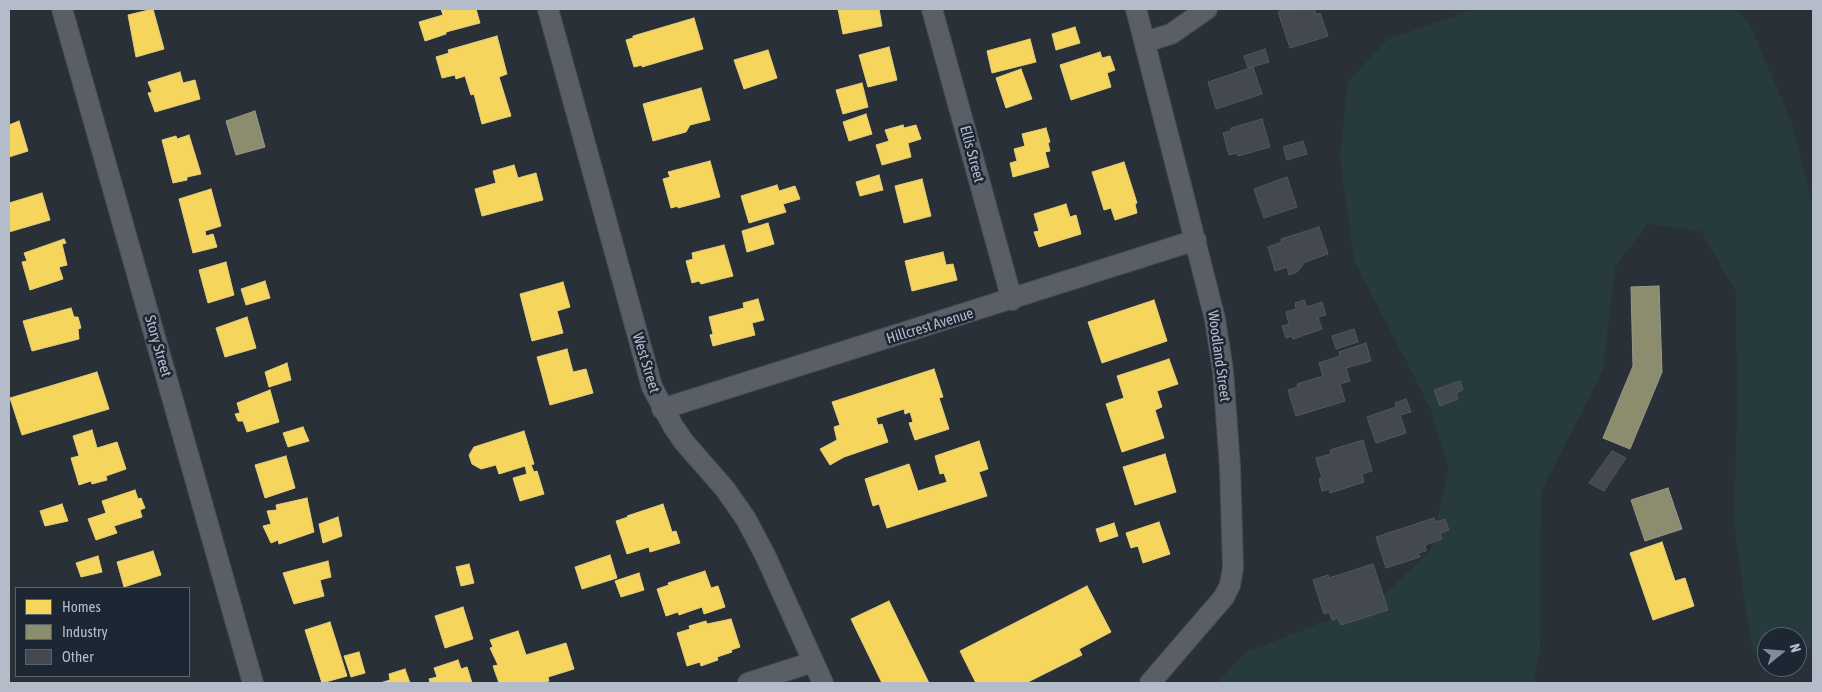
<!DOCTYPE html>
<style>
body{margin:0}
#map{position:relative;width:1822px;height:692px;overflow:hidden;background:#2a3038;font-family:"Asap Condensed",sans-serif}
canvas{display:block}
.frame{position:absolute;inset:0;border:10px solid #b4bcc9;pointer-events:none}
.legend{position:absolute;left:15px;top:587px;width:175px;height:90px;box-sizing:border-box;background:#1d2633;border:1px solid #59626f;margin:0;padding:6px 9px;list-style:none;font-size:15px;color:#b4bcc9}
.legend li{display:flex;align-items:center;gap:10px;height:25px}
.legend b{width:25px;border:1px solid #59626f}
.north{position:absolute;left:1757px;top:627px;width:50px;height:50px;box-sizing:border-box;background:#1d2633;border:1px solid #59626f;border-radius:50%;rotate:73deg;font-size:14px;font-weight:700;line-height:20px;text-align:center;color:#b4bcc9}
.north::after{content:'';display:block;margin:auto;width:18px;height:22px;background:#848b96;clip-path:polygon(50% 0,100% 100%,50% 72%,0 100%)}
</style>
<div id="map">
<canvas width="1822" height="692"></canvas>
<div class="frame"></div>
<ul class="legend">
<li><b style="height:14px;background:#f6d55c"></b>Homes</li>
<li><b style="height:14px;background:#8c8c6e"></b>Industry</li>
<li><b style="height:14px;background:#444950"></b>Other</li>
</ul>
<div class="north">N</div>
</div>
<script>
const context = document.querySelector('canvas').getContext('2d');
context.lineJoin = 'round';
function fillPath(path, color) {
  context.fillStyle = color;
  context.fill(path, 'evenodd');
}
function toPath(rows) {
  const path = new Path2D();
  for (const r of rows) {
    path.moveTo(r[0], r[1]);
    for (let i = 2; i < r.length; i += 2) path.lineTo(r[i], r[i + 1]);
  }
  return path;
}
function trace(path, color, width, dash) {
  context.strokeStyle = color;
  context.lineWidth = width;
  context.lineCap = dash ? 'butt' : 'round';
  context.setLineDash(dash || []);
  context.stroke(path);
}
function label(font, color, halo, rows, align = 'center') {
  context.font = font + ' "Asap Condensed",sans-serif';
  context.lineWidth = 5;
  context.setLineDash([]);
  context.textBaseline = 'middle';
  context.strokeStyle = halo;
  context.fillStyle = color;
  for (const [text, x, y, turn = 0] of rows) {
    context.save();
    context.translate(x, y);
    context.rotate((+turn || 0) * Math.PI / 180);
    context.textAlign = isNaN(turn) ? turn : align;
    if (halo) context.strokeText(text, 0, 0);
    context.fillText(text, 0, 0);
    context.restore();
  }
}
fillPath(toPath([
 [1476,9,1734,9,1750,25,1792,123,1813,206,1813,636,1810,649,1797,651,1797,637,1767,637,1767,652,1754,651,1747,617,1734,523,1737,411,1736,292,1701,231,1647,224,1615,268,1603,370,1541,492,1540,650,1534,683,1217,683,1245,653,1379,600,1430,551,1449,468,1431,410,1354,260,1340,158,1348,81,1388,39]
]), '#273a3e');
const homes = toPath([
 [153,9,164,49,136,57,128,15,153,9],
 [441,9,476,9,480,23,446,32,446,34,425,41,419,22,443,15,441,9],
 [838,9,879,9,882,26,843,34,838,9],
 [694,18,703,49,642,67,642,65,634,67,626,40,633,38,633,36,694,18],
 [1075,27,1080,43,1056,50,1052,34,1075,27],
 [497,36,507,74,499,77,511,116,482,124,474,94,471,95,465,76,456,79,455,75,442,78,436,57,449,53,448,50,497,36],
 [1030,39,1036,62,992,73,987,51,1030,39],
 [889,47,897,80,868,87,859,55,889,47],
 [768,50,777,78,744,89,734,60,768,50],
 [1100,52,1102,58,1110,56,1115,70,1107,73,1111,87,1071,100,1060,65,1100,52],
 [1021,69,1032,99,1006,108,996,78,1021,69],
 [180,72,183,83,195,80,200,99,155,112,148,93,152,92,148,82,180,72],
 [862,83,868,107,843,114,836,90,862,83],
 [701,88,710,120,690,125,686,132,653,141,643,104,701,88],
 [866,114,872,134,849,141,843,122,866,114],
 [19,121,28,151,9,157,9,125,19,121],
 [903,125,904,128,916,125,921,139,908,143,911,157,882,165,876,145,889,141,885,130,903,125],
 [1046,128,1050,142,1048,143,1050,151,1045,152,1049,167,1013,177,1010,163,1017,161,1014,149,1025,146,1022,134,1046,128],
 [189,135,201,174,187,177,187,180,173,183,162,140,176,136,177,139,189,135],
 [710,161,720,197,678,208,678,206,671,208,663,179,670,177,668,172,710,161],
 [1124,162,1137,203,1135,204,1137,213,1115,220,1111,208,1104,210,1092,172,1124,162],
 [514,165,518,178,536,173,543,200,482,216,475,189,496,183,493,171,514,165],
 [879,175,883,190,860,196,856,182,879,175],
 [922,179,931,216,904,223,895,186,922,179],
 [777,185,779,191,795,186,800,199,783,204,786,212,749,223,741,196,777,185],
 [211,189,221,226,205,231,206,236,213,234,217,247,193,253,179,199,211,189],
 [42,193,50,220,9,232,9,203,42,193],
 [1066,204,1070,217,1076,215,1081,234,1039,247,1034,232,1039,231,1034,214,1066,204],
 [768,223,774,244,747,252,742,231,768,223],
 [64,239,66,243,62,244,67,265,59,267,63,279,30,290,22,262,27,261,24,253,64,239],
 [724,245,733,276,701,284,699,281,692,283,686,261,693,259,692,253,724,245],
 [943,252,946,265,953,264,957,280,912,291,905,261,943,252],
 [226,262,234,295,208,303,199,270,226,262],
 [265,281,270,298,246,305,241,289,265,281],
 [563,282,570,307,557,311,563,333,532,341,520,294,563,282],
 [758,299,764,320,752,323,755,335,713,346,710,335,713,334,709,317,744,308,743,303,758,299],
 [1154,300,1167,341,1102,363,1088,322,1154,300],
 [71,308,74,317,78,317,81,328,78,329,79,339,32,351,23,321,71,308],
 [247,317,256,348,225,357,216,328,247,317],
 [567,349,573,372,586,369,593,393,550,405,537,357,567,349],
 [1169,359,1178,384,1157,391,1162,407,1155,410,1164,438,1122,452,1106,404,1124,398,1117,376,1169,359],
 [287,363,291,380,269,387,265,372,287,363],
 [934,369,943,397,939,398,949,429,915,440,909,423,913,422,910,412,905,414,904,409,876,418,878,425,882,424,888,442,844,457,830,465,820,449,837,440,834,427,840,425,832,402,934,369],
 [97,372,109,409,22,435,10,398,97,372],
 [270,390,279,422,247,432,243,421,238,421,235,414,240,413,237,403,270,390],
 [303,427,309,441,288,447,283,433,303,427],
 [92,430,97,448,117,442,126,469,106,476,107,480,92,484,91,481,79,485,71,458,79,456,73,436,92,430],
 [524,431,534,464,531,465,534,472,537,471,544,494,520,501,513,478,527,474,525,466,499,474,496,465,481,469,472,464,469,455,474,447,524,431],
 [979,441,988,469,979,472,987,496,887,528,879,504,873,506,865,479,909,464,918,491,947,482,944,473,940,474,935,456,979,441],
 [1165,454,1176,492,1135,505,1123,467,1165,454],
 [286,456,295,488,265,498,255,465,286,456],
 [135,490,138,499,141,498,145,508,140,510,142,517,114,526,117,533,96,540,88,519,106,513,102,501,135,490],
 [307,498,314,532,279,544,278,540,271,543,263,526,271,524,267,511,277,510,276,505,307,498],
 [62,504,68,521,45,526,40,511,62,504],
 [663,504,672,532,676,531,680,543,650,552,649,547,627,554,616,521,628,517,627,516,663,504],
 [338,517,342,536,323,543,319,524,338,517],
 [1159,522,1170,554,1143,563,1138,546,1131,548,1126,533,1159,522],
 [1114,523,1118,536,1100,542,1096,529,1114,523],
 [1662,542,1675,581,1685,578,1694,606,1653,620,1630,553,1662,542],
 [153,551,161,575,124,587,117,562,153,551],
 [610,555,617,578,582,589,575,567,610,555],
 [98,556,102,572,81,577,76,563,98,556],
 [328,561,331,577,320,580,324,596,294,604,283,573,328,561],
 [469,564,474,583,461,586,456,567,469,564],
 [705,571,711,588,718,586,725,607,704,614,702,607,679,615,678,612,666,616,657,589,669,585,668,583,705,571],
 [639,573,644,590,621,597,615,581,639,573],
 [1087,586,1111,632,1079,649,1082,655,1026,683,976,683,960,651,1087,586],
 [889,601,929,683,882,683,851,619,889,601],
 [463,607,473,639,445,648,435,616,463,607],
 [731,619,740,647,731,650,732,652,717,657,718,660,701,666,700,662,687,666,677,633,690,629,689,626,706,621,707,624,731,619],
 [330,622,347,676,322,683,305,630,330,622],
 [518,631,526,655,566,643,574,669,548,677,549,681,542,683,499,683,493,666,498,665,490,648,493,647,490,640,518,631],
 [359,652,365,673,351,677,344,656,359,652],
 [458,660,461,669,467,667,472,683,430,683,429,679,437,677,434,668,458,660],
 [405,669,410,683,380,683,390,680,389,674,405,669]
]);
fillPath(homes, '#f6d55c');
trace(homes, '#e2ce7d', 1);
const industry = toPath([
 [255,111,265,147,236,155,226,121,255,111],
 [1659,286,1662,372,1630,449,1603,438,1633,366,1631,287,1659,286],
 [1668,488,1682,529,1645,541,1631,500,1668,488]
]);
fillPath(industry, '#8c8c6e');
trace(industry, '#989a89', 1);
const building = toPath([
 [1288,9,1290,11,1297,9,1315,9,1316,15,1320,13,1328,36,1290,48,1278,12,1288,9],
 [1265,49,1269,62,1248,68,1244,56,1265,49],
 [1253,67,1262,94,1216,109,1208,82,1253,67],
 [1262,119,1270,147,1238,156,1237,153,1229,155,1223,133,1231,131,1231,128,1262,119],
 [1303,141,1307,154,1287,160,1283,147,1303,141],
 [1287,177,1297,207,1264,218,1254,189,1287,177],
 [1319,227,1328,254,1305,262,1297,272,1289,275,1287,267,1275,271,1268,247,1282,242,1281,239,1319,227],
 [1304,300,1307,307,1322,302,1326,315,1318,317,1322,329,1293,339,1292,336,1286,338,1282,326,1289,324,1286,312,1296,309,1295,303,1304,300],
 [1354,329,1358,342,1336,349,1332,336,1354,329],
 [1366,343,1371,361,1346,368,1350,381,1340,384,1345,401,1296,416,1288,390,1298,387,1297,384,1323,376,1319,363,1340,356,1339,352,1366,343],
 [1460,381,1463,390,1456,393,1458,399,1440,406,1434,390,1460,381],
 [1406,399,1411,412,1400,415,1406,433,1376,443,1367,417,1396,407,1395,403,1406,399],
 [1363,440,1372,471,1362,474,1364,482,1330,493,1329,489,1322,491,1319,479,1322,478,1316,458,1331,454,1330,450,1363,440],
 [1612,451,1626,458,1604,491,1589,483,1612,451],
 [1434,518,1436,522,1445,519,1449,530,1440,533,1442,539,1425,545,1426,551,1418,553,1420,557,1386,568,1376,537,1434,518],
 [1373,564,1388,610,1341,625,1338,618,1332,620,1329,612,1324,614,1313,580,1328,575,1329,578,1373,564]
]);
fillPath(building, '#444950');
trace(building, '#52575f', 1);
const street = toPath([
 [62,9,253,683],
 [548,9,652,387,673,426,684,442,725,489,746,519,766,557,823,683],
 [932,9,1012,300],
 [1136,9,1215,319,1223,371,1230,467,1233,568,1230,585,1224,597,1150,683],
 [1145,42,1171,34,1207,9],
 [662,409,1196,240],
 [748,683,813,662]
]);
trace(street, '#484c53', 22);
trace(street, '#5a5e66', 20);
label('15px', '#b4bcc9', '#1d2633', [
 ["Ellis Street",972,154,75],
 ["Hillcrest Avenue",930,326,-17],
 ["Story Street",158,346,74],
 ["Woodland Street",1219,356,82],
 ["West Street",646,363,73]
]);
</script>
